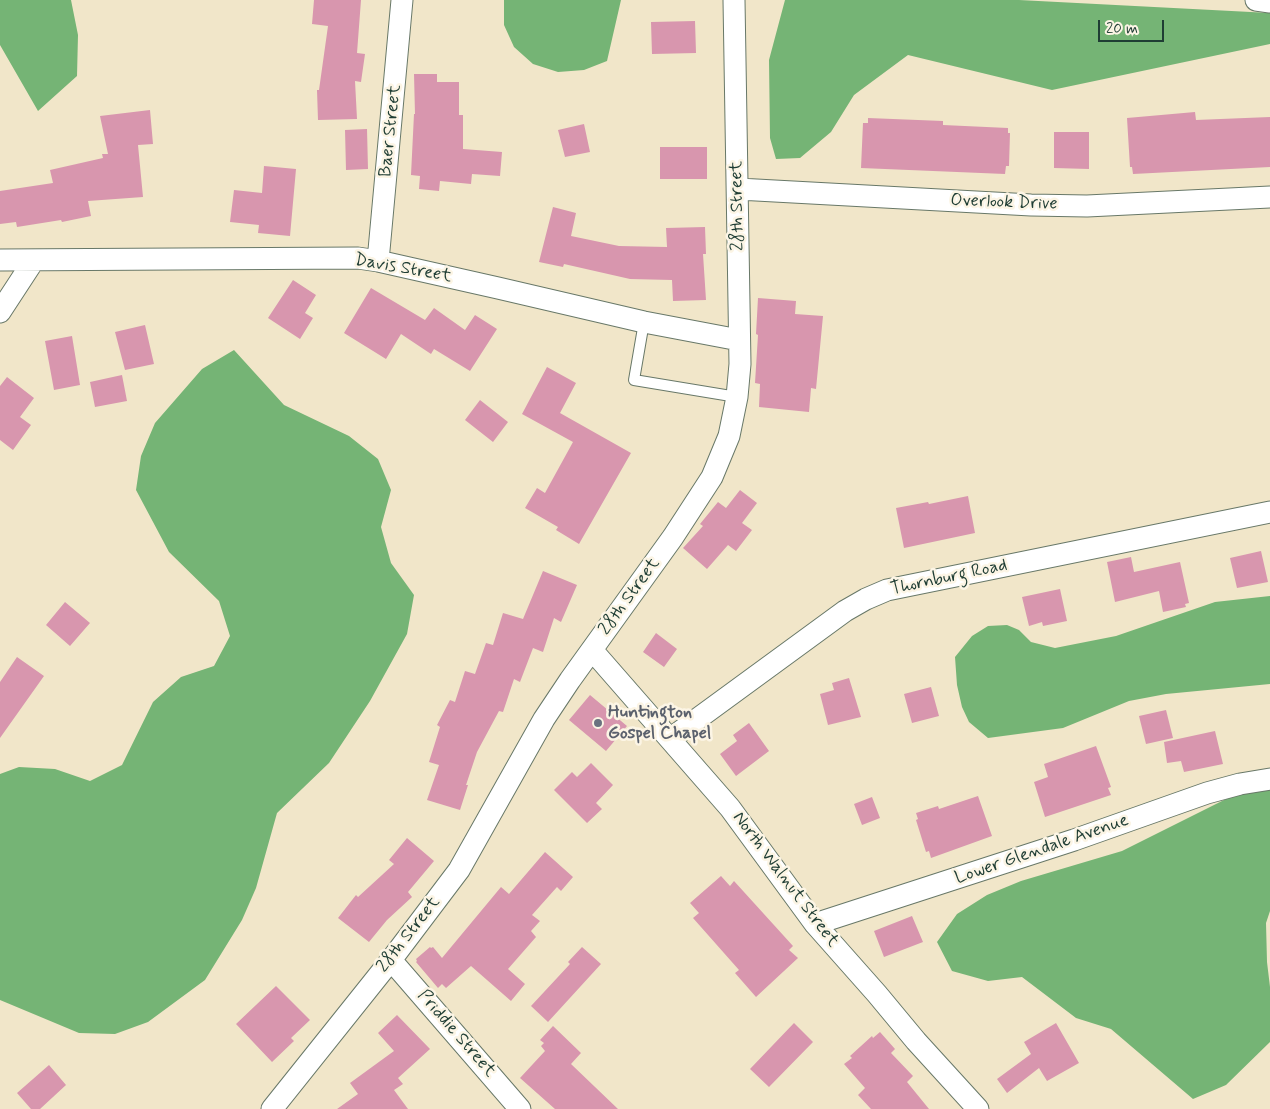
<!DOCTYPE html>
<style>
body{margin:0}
#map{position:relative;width:1270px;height:1109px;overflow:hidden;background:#f1e6c9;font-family:Mynerve,sans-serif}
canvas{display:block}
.scale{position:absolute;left:1098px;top:20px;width:66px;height:22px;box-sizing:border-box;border:2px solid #1f3d34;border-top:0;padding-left:6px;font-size:15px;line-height:18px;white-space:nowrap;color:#1f3d34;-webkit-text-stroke:4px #fcf5e5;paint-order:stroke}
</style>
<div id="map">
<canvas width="1270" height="1109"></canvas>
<div class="scale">20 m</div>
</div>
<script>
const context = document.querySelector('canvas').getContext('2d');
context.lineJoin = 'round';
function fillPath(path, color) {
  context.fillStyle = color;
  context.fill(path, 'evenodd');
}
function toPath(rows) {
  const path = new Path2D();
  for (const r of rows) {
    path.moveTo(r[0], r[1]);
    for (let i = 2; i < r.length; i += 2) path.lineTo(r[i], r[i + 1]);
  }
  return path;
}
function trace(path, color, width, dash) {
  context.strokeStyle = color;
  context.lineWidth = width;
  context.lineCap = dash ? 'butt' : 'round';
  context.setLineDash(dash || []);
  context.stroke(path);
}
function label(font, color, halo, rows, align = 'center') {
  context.font = font + ' Mynerve,sans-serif';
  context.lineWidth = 5;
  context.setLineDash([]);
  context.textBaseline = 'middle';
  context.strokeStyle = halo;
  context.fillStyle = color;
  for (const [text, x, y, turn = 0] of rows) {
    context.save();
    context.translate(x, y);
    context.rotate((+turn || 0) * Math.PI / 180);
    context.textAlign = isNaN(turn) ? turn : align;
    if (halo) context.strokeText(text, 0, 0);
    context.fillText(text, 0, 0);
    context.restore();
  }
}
fillPath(toPath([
 [0,0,71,0,78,35,77,76,38,111,0,45],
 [504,0,621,0,607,61,584,70,558,72,533,64,514,47,504,25],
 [785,0,1019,0,1270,13,1270,44,1052,90,908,55,854,95,831,132,800,158,776,159,770,138,769,60],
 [234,350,284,405,349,436,378,459,391,490,381,527,391,563,414,595,407,634,370,701,329,763,277,813,256,888,242,920,205,980,148,1022,115,1034,79,1033,0,1000,0,774,19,767,55,769,90,781,122,765,153,702,181,677,214,666,230,636,219,601,169,552,136,490,141,456,155,423,202,369],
 [1270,596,1270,684,1166,694,1129,701,1063,728,988,738,969,722,962,707,957,685,955,657,972,636,988,626,1007,625,1019,630,1031,642,1055,648,1116,636,1215,602],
 [1270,788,1270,911,1266,923,1267,962,1270,987,1270,1042,1226,1085,1193,1099,1111,1029,1076,1018,1022,977,988,981,952,971,937,942,957,914,987,895,1021,881,1122,851,1244,790]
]), '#75b475');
fillPath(toPath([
 [314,0,361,0,357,53,365,54,361,82,355,81,357,119,318,120,317,90,319,90,328,26,312,24],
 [695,21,696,53,652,54,651,22],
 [414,74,437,74,437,82,459,82,459,115,463,115,463,149,502,152,500,176,472,174,471,184,440,181,439,191,419,189,420,176,411,175,414,114,415,114],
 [150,110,153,144,138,145,143,197,88,201,91,216,62,222,61,220,17,227,16,222,0,224,0,191,53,183,50,170,103,158,102,154,108,154,100,116],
 [1195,112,1196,120,1270,117,1270,167,1133,174,1132,167,1130,167,1127,118],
 [868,118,943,121,943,125,1008,128,1008,133,1010,133,1009,166,1006,166,1005,174,861,168,863,123,868,123],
 [584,124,590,152,565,157,558,130],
 [367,129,368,169,346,170,345,130],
 [1054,132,1089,132,1089,169,1054,168],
 [660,147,707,147,707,179,660,179],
 [264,166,296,169,290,236,258,233,259,225,230,222,234,190,262,193],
 [553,207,576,213,571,236,619,246,667,247,666,228,705,227,706,254,703,254,706,300,673,301,672,280,630,279,564,264,563,267,539,262],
 [293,280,316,295,305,313,313,318,300,339,268,318],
 [371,288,425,320,434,308,465,330,475,315,497,329,470,371,434,349,431,354,401,334,386,359,344,333],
 [758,298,796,301,795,314,823,316,816,389,811,388,809,412,759,407,760,384,755,383,758,335,756,334],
 [145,325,154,364,125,370,115,332],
 [72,336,80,385,54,390,45,341],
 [547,367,576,383,560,413,631,453,579,544,556,530,558,527,525,508,537,488,545,493,573,442,522,414],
 [122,375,127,401,95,407,90,382],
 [7,377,34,398,20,417,31,425,13,450,0,440,0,386],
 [480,400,508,422,493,442,465,420],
 [740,490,757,503,742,523,752,530,736,551,728,545,707,569,683,548,703,526,700,524,718,502,726,508],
 [968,496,975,533,904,548,896,508,928,502,929,504],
 [1261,551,1268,582,1237,588,1230,558],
 [1131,557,1134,572,1180,562,1189,603,1185,604,1186,607,1163,612,1159,591,1115,602,1107,562],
 [543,571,577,585,561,622,554,618,543,652,533,648,520,682,514,679,503,712,499,711,477,752,466,785,468,785,460,810,427,800,439,765,429,762,440,727,437,725,450,700,455,702,465,671,475,674,486,643,493,645,503,613,523,619],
 [1060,589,1067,621,1043,626,1042,622,1029,626,1022,597],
 [65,602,90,623,70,646,46,625],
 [656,633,677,649,664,667,643,652],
 [17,657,44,676,0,738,0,682],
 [849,678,861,717,828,725,820,694,834,690,832,683],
 [931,687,939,716,912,723,904,694],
 [590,695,627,726,606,751,569,720],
 [1166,710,1173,738,1146,744,1139,716],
 [749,723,769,751,736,776,720,754,737,741,733,735],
 [1215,731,1223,764,1184,772,1181,761,1167,763,1164,742],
 [1096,746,1111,787,1108,788,1111,795,1045,817,1034,782,1048,777,1044,764],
 [591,763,613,785,596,803,602,809,587,823,554,790,572,772,577,777],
 [978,796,992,836,931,858,929,851,926,852,916,820,918,819,916,813,938,806,939,809],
 [872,797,880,818,862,825,854,804],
 [407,838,434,861,408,892,412,897,387,920,369,942,338,918,356,895,358,897,394,864,389,860],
 [545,852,573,877,561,891,557,887,532,915,540,921,531,931,536,937,508,969,525,984,511,1001,471,966,446,988,442,984,438,988,416,962,417,961,416,959,430,947,431,948,433,947,442,958,501,887,509,894],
 [721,876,730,886,734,881,793,946,789,950,798,958,756,997,735,973,739,970,693,918,699,913,690,903],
 [912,916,923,942,884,957,874,931],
 [582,947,601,964,548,1022,531,1006,570,964,568,962],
 [276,986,310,1020,291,1038,294,1041,272,1062,236,1024],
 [397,1015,430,1049,398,1078,403,1084,394,1090,408,1109,337,1109,358,1094,350,1083,394,1051,378,1033],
 [794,1023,813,1042,769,1087,750,1069],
 [1056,1023,1079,1063,1047,1081,1039,1068,1007,1093,997,1079,1031,1054,1024,1042],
 [553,1026,581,1053,571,1064,618,1109,555,1109,520,1078,545,1051,541,1046,544,1043,540,1040],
 [880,1032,895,1049,891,1053,913,1076,907,1082,929,1109,871,1109,858,1095,865,1088,844,1064,852,1058,850,1056,872,1036,873,1038],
 [49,1065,66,1085,40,1109,31,1109,17,1093]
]), '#d896ae');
const service = toPath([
 [644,322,634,380,737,397]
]);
const minor = toPath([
 [1256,0,1270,2],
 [738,189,1031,205,1087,206,1270,197],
 [0,260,358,258,378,261,498,288,644,322,739,340],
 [378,261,402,0],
 [0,312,34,260],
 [592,650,730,808,815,924,877,994,916,1041,978,1109],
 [670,739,845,611,866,599,887,590,1270,512],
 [815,924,1074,840,1207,793,1240,784,1270,779],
 [391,960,520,1109],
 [272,1109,391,960,459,870,544,719,570,680,673,537,712,477,729,436,737,397,740,364,734,0]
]);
trace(service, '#687868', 12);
trace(minor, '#687868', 23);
trace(service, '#fff', 10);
trace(minor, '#fff', 21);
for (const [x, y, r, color] of [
 [598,723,5,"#6b7280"]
]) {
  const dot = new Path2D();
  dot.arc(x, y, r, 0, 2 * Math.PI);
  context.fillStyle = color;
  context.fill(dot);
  trace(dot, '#fcf5e5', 2);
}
label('18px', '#1f3d34', '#fcf5e5', [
 ["Baer Street",391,131,-84],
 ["Overlook Drive",1004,203,2],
 ["28th Street",738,206,-91],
 ["Davis Street",403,269,10],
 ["Thornburg Road",949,578,-12],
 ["28th Street",630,597,-54],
 ["Lower Glendale Avenue",1042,850,-19],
 ["North Walnut Street",785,880,53],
 ["28th Street",409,935,-52],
 ["Priddie Street",456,1034,49]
]);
label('bold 18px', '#5b616d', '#fcf5e5', [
 ["Huntington",608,713],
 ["Gospel Chapel",608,734]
], 'left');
</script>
